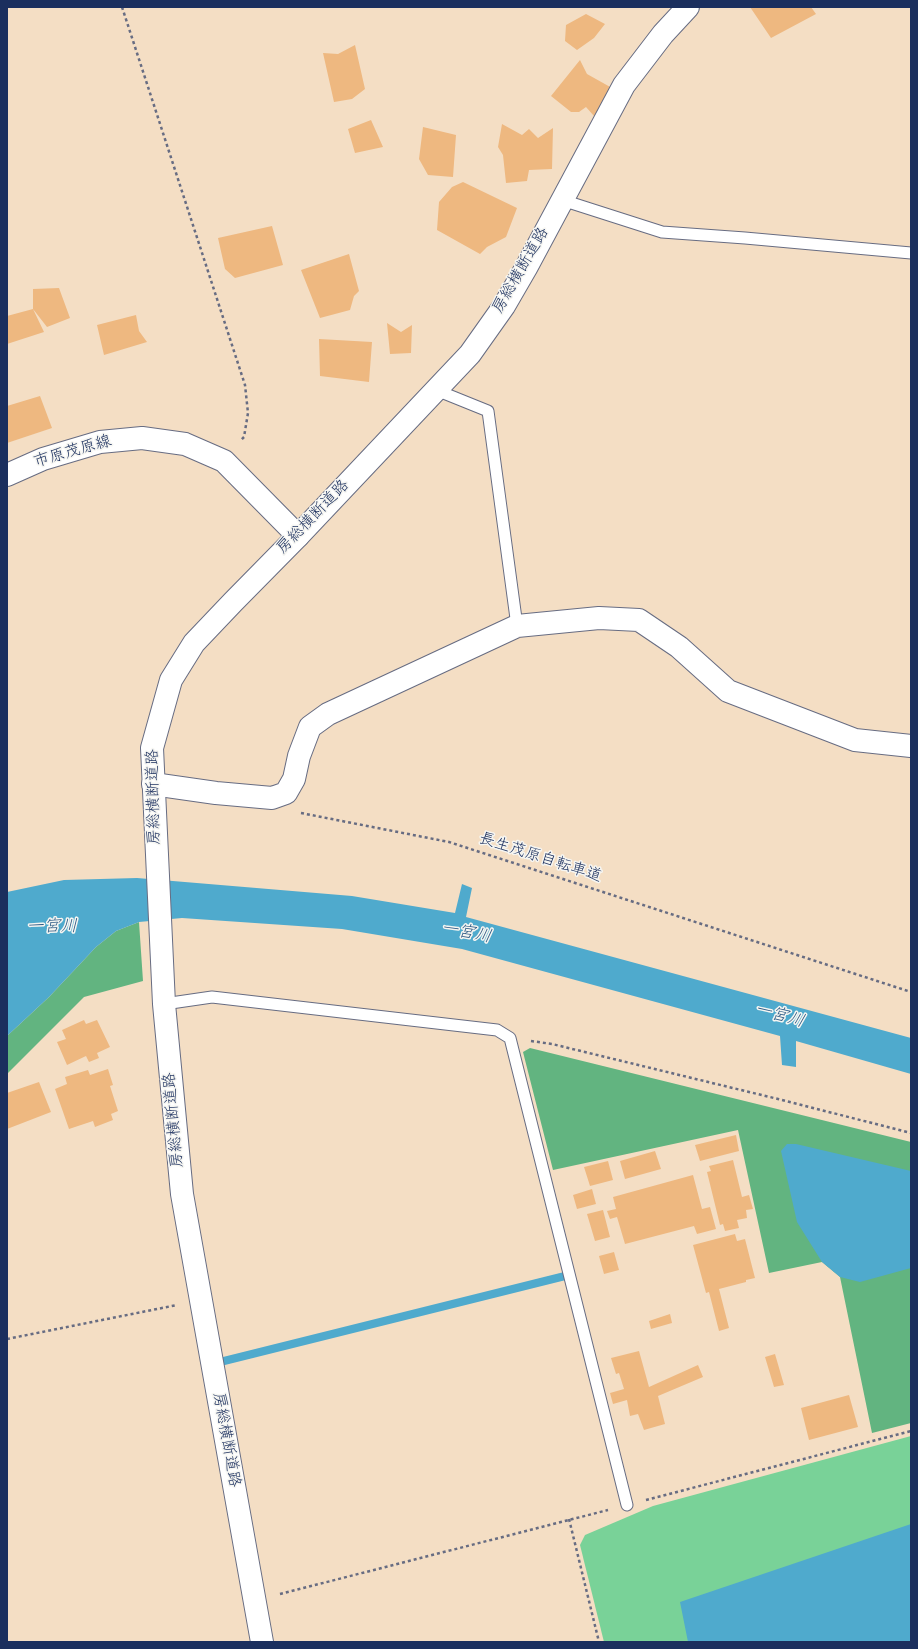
<!DOCTYPE html>
<meta charset="utf-8">
<style>
body{margin:0}
#map{position:relative;width:918px;height:1649px;overflow:hidden;background:#f4dec4;font-family:"Indie Flower",sans-serif}
canvas{display:block}
.frame{position:absolute;inset:0;border:8px solid #1b2f5e;pointer-events:none}
</style>
<div id="map">
<canvas width="918" height="1649"></canvas>
<div class="frame"></div>
</div>
<script>
const context = document.querySelector('canvas').getContext('2d');
context.lineJoin = 'round';
function fillPath(path, color) {
  context.fillStyle = color;
  context.fill(path, 'evenodd');
}
function toPath(rows) {
  const path = new Path2D();
  for (const r of rows) {
    path.moveTo(r[0], r[1]);
    for (let i = 2; i < r.length; i += 2) path.lineTo(r[i], r[i + 1]);
  }
  return path;
}
function trace(path, color, width, dash) {
  context.strokeStyle = color;
  context.lineWidth = width;
  context.lineCap = dash ? 'butt' : 'round';
  context.setLineDash(dash || []);
  context.stroke(path);
}
function label(font, color, halo, rows, align = 'center') {
  context.font = font + ' "Indie Flower","Klee One",sans-serif';
  context.lineWidth = 3;
  context.setLineDash([]);
  context.textBaseline = 'middle';
  context.strokeStyle = halo;
  context.fillStyle = color;
  for (const [text, x, y, turn = 0] of rows) {
    context.save();
    context.translate(x, y);
    context.rotate((+turn || 0) * Math.PI / 180);
    context.textAlign = isNaN(turn) ? turn : align;
    if (halo) context.strokeText(text, 0, 0);
    context.fillText(text, 0, 0);
    context.restore();
  }
}
fillPath(toPath([
 [911,1436,911,1642,604,1642,580,1545,585,1535,653,1506]
]), '#79d298');
fillPath(toPath([
 [139,922,143,981,84,997,7,1074,7,1036,49,997,96,947,116,931],
 [530,1048,911,1142,911,1423,872,1433,840,1277,822,1262,769,1273,738,1130,553,1170,523,1052]
]), '#62b480');
fillPath(toPath([
 [137,878,352,896,455,913,462,884,472,888,466,917,911,1038,911,1074,796,1041,796,1067,782,1065,780,1036,462,949,342,929,182,918,139,922,116,931,96,947,49,997,7,1036,7,892,64,880],
 [787,1144,796,1144,911,1171,911,1268,860,1282,840,1277,822,1262,797,1222,781,1151],
 [911,1524,911,1642,688,1642,680,1602]
]), '#4faacd');
trace(toPath([
 [224,1361,565,1276]
]), '#4faacd', 8);
fillPath(toPath([
 [750,7,811,7,816,14,771,38],
 [586,14,605,24,594,38,577,50,565,41,566,25],
 [355,45,365,89,352,99,334,102,323,53,338,54],
 [580,60,587,74,612,88,594,116,586,107,579,112,571,112,551,96],
 [371,120,383,147,355,153,348,129],
 [502,124,522,135,529,129,538,138,553,128,552,169,529,170,527,181,506,183,503,155,498,147],
 [423,127,456,135,453,177,428,175,419,159],
 [463,182,517,208,506,237,487,247,480,254,437,230,439,202,452,187],
 [272,226,283,265,235,278,225,269,218,238],
 [349,254,359,291,354,296,350,310,320,318,301,270],
 [59,288,70,318,47,327,33,309,44,332,7,344,7,316,33,309,33,289],
 [136,315,139,331,147,342,104,355,97,325],
 [387,323,401,332,412,325,411,353,390,354],
 [319,339,372,342,369,382,320,376],
 [40,396,52,428,7,443,7,406],
 [84,1020,86,1024,97,1020,110,1047,97,1053,99,1058,89,1062,86,1056,67,1065,57,1042,66,1039,62,1030],
 [108,1069,113,1085,110,1086,118,1111,111,1114,113,1120,95,1127,93,1121,69,1129,55,1089,67,1084,65,1077,88,1070,90,1075],
 [39,1082,51,1112,7,1129,7,1093],
 [736,1135,739,1151,700,1161,695,1145],
 [655,1151,661,1169,625,1179,620,1161],
 [733,1160,742,1197,749,1195,753,1209,746,1210,747,1218,737,1220,739,1228,725,1231,723,1224,720,1225,707,1172,711,1171,709,1166],
 [608,1161,613,1180,590,1186,584,1167],
 [693,1175,702,1209,710,1207,716,1229,697,1234,694,1226,625,1244,617,1217,610,1219,607,1211,616,1209,613,1197],
 [592,1189,596,1204,577,1209,573,1195],
 [603,1210,610,1237,595,1241,587,1214],
 [735,1234,737,1241,745,1239,755,1278,746,1280,746,1282,719,1289,729,1328,719,1331,709,1292,706,1293,693,1245],
 [614,1252,619,1270,604,1274,599,1256],
 [670,1314,672,1323,651,1329,649,1321],
 [639,1351,649,1387,698,1365,703,1377,658,1396,665,1424,644,1430,638,1414,630,1416,627,1400,613,1404,610,1393,624,1389,619,1373,616,1374,611,1358],
 [775,1354,784,1385,774,1387,765,1357],
 [849,1395,858,1427,809,1440,801,1408]
]), '#eeb880');
const lane = toPath([
 [562,200,662,232,745,238,911,253],
 [436,390,488,411,517,626],
 [164,1004,212,997,497,1030,510,1038,627,1505]
]);
const street = toPath([
 [153,784,216,793,272,798,286,793,294,779,299,756,310,727,328,714,517,626,599,618,639,620,679,647,728,691,855,740,911,746]
]);
const primary = toPath([
 [7,475,43,459,100,442,142,438,185,444,224,461,298,536]
]);
const highway = toPath([
 [262,1642,182,1194,164,1004,152,748,171,680,194,643,233,602,298,536,470,354,504,306,526,268,624,85,663,34,688,7]
]);
trace(lane, '#676c82', 13);
trace(street, '#676c82', 24);
trace(primary, '#676c82', 24);
trace(highway, '#676c82', 24);
trace(toPath([
 [122,7,245,385,248,413,244,437,240,441],
 [301,813,449,842,911,992],
 [531,1041,552,1044,778,1099,911,1133],
 [7,1339,177,1305],
 [646,1500,911,1431],
 [569,1519,599,1642],
 [280,1594,608,1510]
]), '#676c82', 2.5, [3, 3]);
trace(lane, '#fff', 11);
trace(street, '#fff', 22);
trace(primary, '#fff', 22);
trace(highway, '#fff', 22);
label('16px', '#1b2f5e', '#f6f6f2', [
 ["房総横断道路",522,271,-60],
 ["市原茂原線",73,453,-16],
 ["房総横断道路",314,518,-46],
 ["房総横断道路",155,797,-91],
 ["長生茂原自転車道",540,859,18],
 ["房総横断道路",175,1120,-95],
 ["房総横断道路",225,1440,80]
]);
label('italic 17px', '#2d5a85', '#f6f6f2', [
 ["一宮川",52,928],
 ["一宮川",466,934,11],
 ["一宮川",779,1017,16]
]);
</script>
